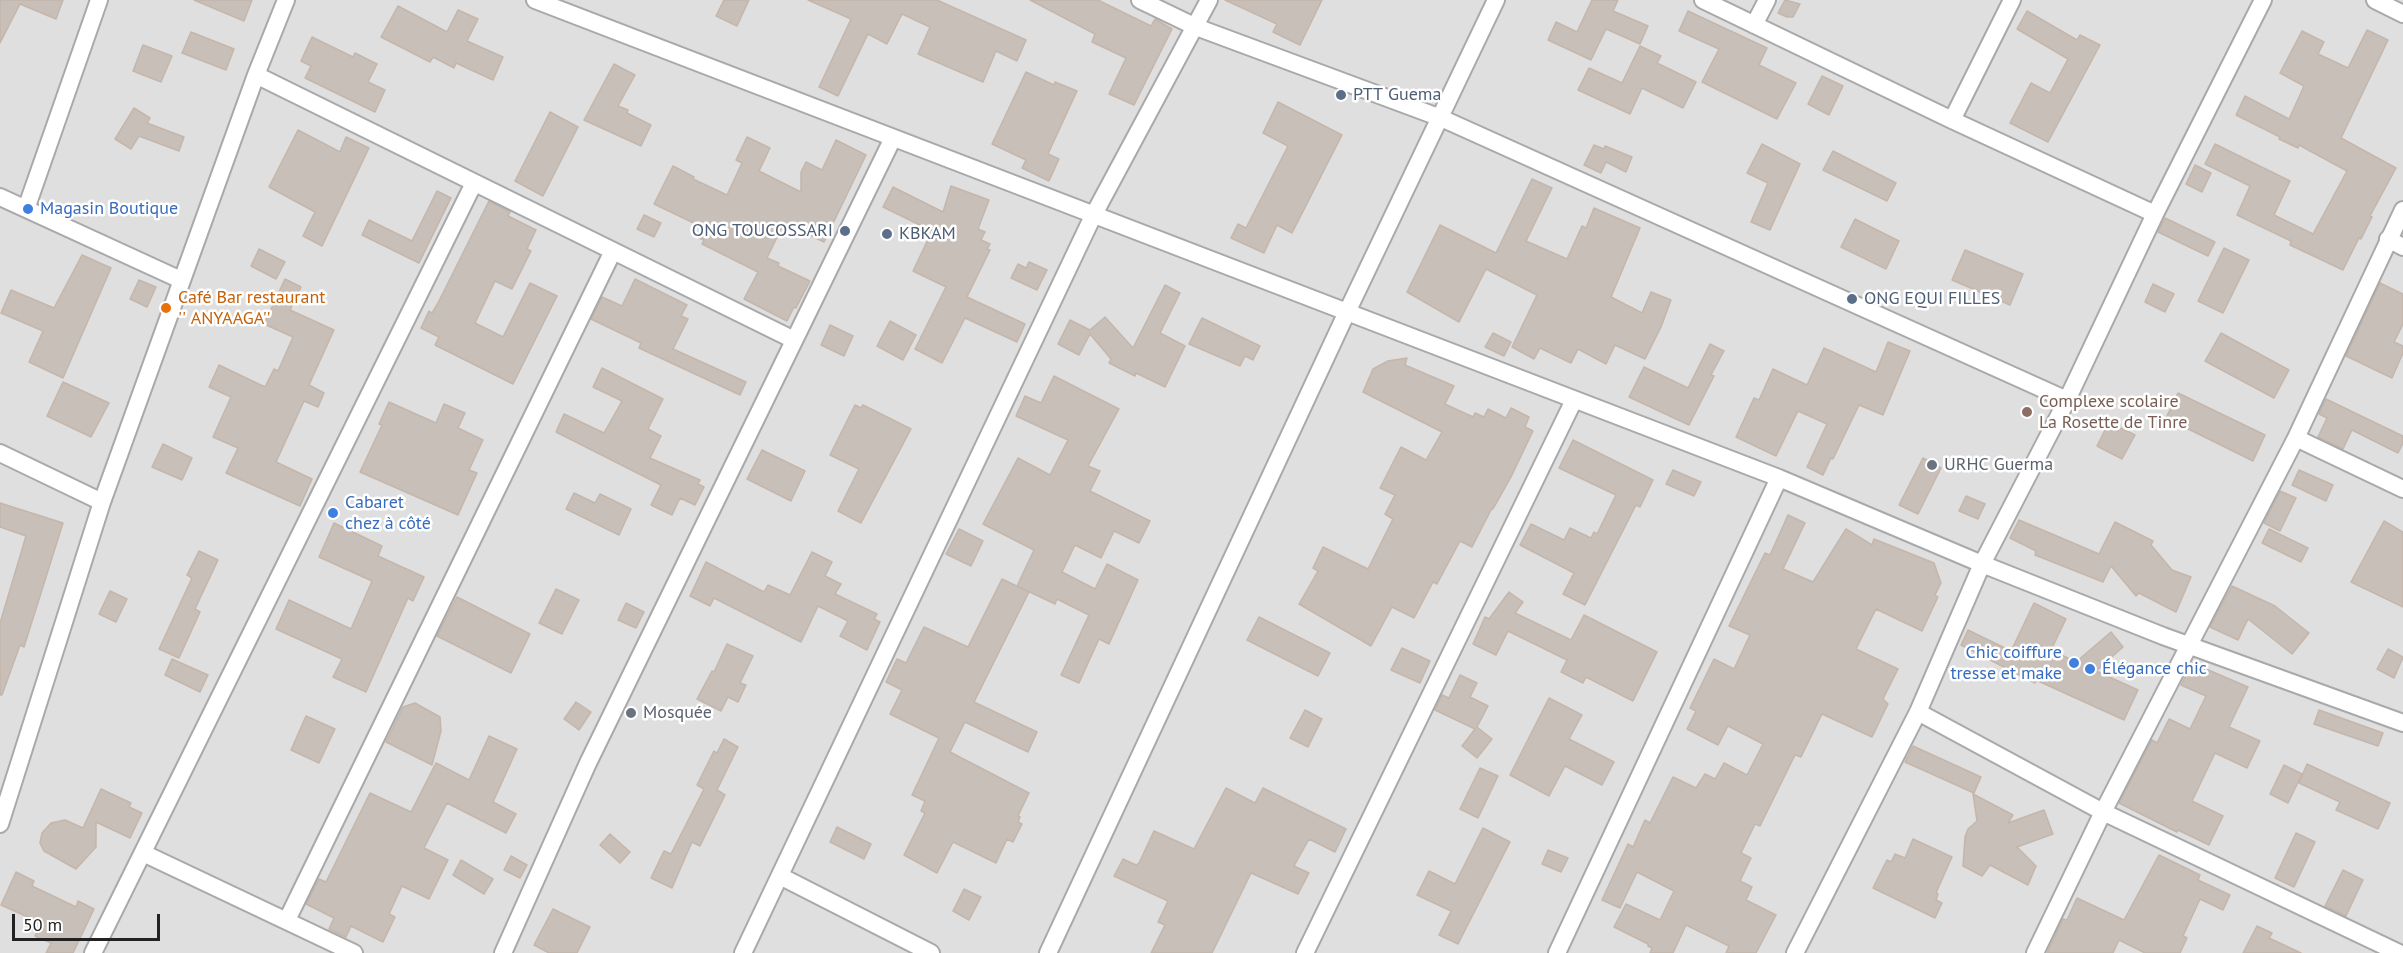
<!DOCTYPE html>
<meta charset="utf-8">
<style>
body{margin:0}
#map{position:relative;width:2403px;height:953px;overflow:hidden;background:#f2efe9;font-family:"PT Sans",sans-serif}
canvas{display:block}
.scale{position:absolute;left:12px;top:914px;width:148px;height:27px;box-sizing:border-box;border:3px solid #222;border-top:0;padding-left:8px;font-size:18px;line-height:21px;white-space:nowrap;color:#222;-webkit-text-stroke:4px #fff;paint-order:stroke}
</style>
<div id="map">
<canvas width="2403" height="953"></canvas>
<div class="scale">50 m</div>
</div>
<script>
const context = document.querySelector('canvas').getContext('2d');
context.lineJoin = 'round';
function fillPath(path, color) {
  context.fillStyle = color;
  context.fill(path, 'evenodd');
}
function toPath(rows) {
  const path = new Path2D();
  for (const r of rows) {
    path.moveTo(r[0], r[1]);
    for (let i = 2; i < r.length; i += 2) path.lineTo(r[i], r[i + 1]);
  }
  return path;
}
function trace(path, color, width, dash) {
  context.strokeStyle = color;
  context.lineWidth = width;
  context.lineCap = dash ? 'butt' : 'round';
  context.setLineDash(dash || []);
  context.stroke(path);
}
function label(font, color, halo, rows, align = 'center') {
  context.font = font + ' "PT Sans",sans-serif';
  context.lineWidth = 5;
  context.setLineDash([]);
  context.textBaseline = 'middle';
  context.strokeStyle = halo;
  context.fillStyle = color;
  for (const [text, x, y, turn = 0] of rows) {
    context.save();
    context.translate(x, y);
    context.rotate((+turn || 0) * Math.PI / 180);
    context.textAlign = isNaN(turn) ? turn : align;
    if (halo) context.strokeText(text, 0, 0);
    context.fillText(text, 0, 0);
    context.restore();
  }
}
fillPath(toPath([
 [0,0,2403,0,2403,953,0,953]
]), '#e0dfdf');
const building = toPath([
 [0,0,63,0,56,19,20,4,0,43,0,0],
 [194,0,252,0,244,21,194,0],
 [724,0,749,0,737,26,716,16,724,0],
 [808,0,937,0,1026,40,1017,61,996,51,983,82,918,54,930,27,902,14,887,44,868,34,838,96,819,87,851,19,808,0],
 [1030,0,1098,0,1151,26,1155,19,1172,29,1134,105,1109,94,1126,58,1092,42,1095,34,1030,0],
 [1225,0,1322,0,1300,45,1273,32,1277,24,1225,0],
 [1592,0,1618,0,1613,11,1648,26,1640,44,1606,29,1591,60,1548,40,1556,22,1577,32,1592,0],
 [1785,0,1800,4,1793,17,1787,17,1778,13,1785,0],
 [398,6,447,32,458,10,478,19,467,41,503,57,493,80,456,63,454,68,433,57,430,62,381,37,398,6],
 [1688,11,1767,48,1759,65,1796,83,1777,119,1702,82,1719,49,1679,31,1688,11],
 [2027,11,2077,40,2080,35,2100,45,2048,142,2010,123,2031,83,2050,93,2068,59,2017,29,2027,11],
 [2367,30,2388,40,2341,138,2396,168,2370,216,2372,217,2361,239,2359,238,2343,270,2290,245,2291,241,2237,215,2250,186,2205,164,2215,144,2290,181,2274,215,2313,234,2347,171,2299,145,2298,148,2279,139,2280,137,2236,115,2245,96,2289,119,2304,86,2280,73,2302,31,2324,42,2318,54,2348,68,2367,30],
 [191,32,234,49,226,70,182,53,191,32],
 [312,37,353,57,355,53,377,64,368,82,385,90,375,112,305,78,311,66,301,61,312,37],
 [143,45,172,56,161,82,133,71,143,45],
 [1640,46,1661,56,1657,63,1696,82,1683,108,1642,88,1630,114,1578,90,1589,68,1622,83,1640,46],
 [614,64,635,75,618,106,628,110,627,113,651,125,641,146,584,120,614,64],
 [1026,72,1054,85,1055,82,1077,91,1048,154,1059,159,1049,181,1022,168,1026,160,992,144,1026,72],
 [1822,76,1843,86,1829,115,1808,104,1822,76],
 [1278,102,1342,135,1292,233,1277,225,1264,253,1231,238,1238,224,1246,228,1288,146,1263,133,1278,102],
 [134,108,150,118,147,123,184,137,179,151,139,136,131,149,115,139,134,108],
 [550,112,578,127,543,196,515,181,550,112],
 [298,130,340,152,346,137,369,148,322,246,303,236,315,212,269,187,298,130],
 [747,137,770,148,759,171,801,192,801,172,806,162,822,170,836,140,866,155,824,242,784,223,767,258,779,263,778,266,810,281,796,308,794,307,787,321,744,299,758,272,702,244,704,240,697,237,702,227,654,204,673,166,694,177,693,179,727,195,742,163,736,160,747,137],
 [1762,144,1800,164,1770,230,1751,222,1768,183,1747,173,1762,144],
 [1594,145,1604,149,1605,146,1632,157,1626,172,1606,162,1601,173,1584,165,1594,145],
 [1833,151,1896,183,1887,201,1823,170,1833,151],
 [2195,165,2211,173,2202,192,2186,184,2195,165],
 [1532,179,1552,188,1526,241,1567,259,1582,226,1586,228,1594,208,1640,228,1611,297,1642,313,1651,292,1671,300,1661,327,1645,359,1615,345,1606,364,1578,349,1571,363,1540,348,1534,359,1512,347,1537,295,1486,269,1459,322,1407,292,1440,225,1496,253,1532,179],
 [951,186,989,200,978,229,985,232,981,240,990,244,987,249,990,250,967,297,1025,324,1017,342,965,318,942,363,915,349,946,287,913,271,932,231,883,207,893,187,943,212,951,186],
 [437,191,451,198,419,263,362,235,369,220,412,241,437,191],
 [489,201,510,212,508,216,536,230,527,249,531,251,512,289,495,281,475,323,503,337,530,283,557,296,513,384,435,345,439,337,421,328,429,311,432,313,438,303,489,201],
 [644,215,661,223,654,237,637,229,644,215],
 [2165,218,2215,242,2208,256,2158,232,2165,218],
 [1855,219,1899,241,1886,269,1841,247,1855,219],
 [2224,248,2249,260,2223,313,2198,301,2224,248],
 [259,249,285,262,276,279,251,266,259,249],
 [1965,250,2023,274,2010,305,1952,280,1965,250],
 [82,255,111,268,63,378,29,362,43,331,1,313,11,290,54,308,82,255],
 [1029,262,1047,270,1037,290,1011,278,1018,264,1026,268,1029,262],
 [285,279,301,287,290,310,334,330,309,385,324,393,318,407,304,401,276,462,312,479,300,506,226,473,238,448,213,437,231,397,209,387,219,365,265,387,274,369,278,371,293,337,264,324,285,279],
 [635,279,687,305,681,316,688,319,673,349,746,382,740,395,639,348,641,343,591,319,602,297,622,306,635,279],
 [139,280,156,287,147,307,130,299,139,280],
 [2380,283,2403,294,2403,324,2394,342,2403,346,2403,353,2392,378,2346,356,2380,283],
 [2153,284,2174,294,2165,312,2145,302,2153,284],
 [1165,285,1180,293,1160,333,1185,346,1165,387,1136,373,1135,376,1109,363,1111,359,1090,334,1079,355,1058,344,1070,320,1090,330,1105,317,1133,348,1165,285],
 [1202,318,1260,346,1253,360,1245,356,1240,366,1189,344,1202,318],
 [890,321,916,335,903,360,877,346,890,321],
 [830,325,853,336,844,356,821,345,830,325],
 [1493,333,1511,342,1504,356,1485,347,1493,333],
 [2221,333,2289,370,2274,398,2205,361,2221,333],
 [1888,342,1910,351,1883,415,1859,405,1833,459,1831,458,1823,475,1807,467,1827,424,1798,411,1776,456,1736,437,1754,398,1759,400,1773,369,1807,385,1824,348,1876,372,1888,342],
 [1710,344,1724,351,1711,375,1714,376,1689,425,1629,397,1644,367,1688,388,1710,344],
 [1407,358,1405,365,1454,386,1445,404,1473,417,1475,413,1484,417,1488,409,1506,418,1511,408,1529,417,1525,427,1533,431,1511,477,1493,509,1492,508,1472,547,1460,541,1437,584,1433,582,1414,618,1392,607,1371,646,1299,604,1318,571,1313,568,1323,547,1368,569,1393,519,1385,514,1395,495,1380,488,1401,447,1426,460,1442,432,1363,392,1373,369,1388,361,1407,358],
 [602,368,663,399,648,429,661,436,650,458,700,480,698,484,704,487,695,505,680,498,672,515,651,505,661,485,556,432,564,414,604,433,622,401,593,387,602,368],
 [1054,376,1119,409,1088,466,1100,471,1090,491,1150,521,1139,543,1114,531,1101,558,1075,545,1062,572,1095,589,1107,564,1138,580,1109,644,1099,639,1079,683,1061,675,1089,615,1057,599,1055,604,1017,586,1034,550,983,524,1018,458,1050,475,1068,440,1016,416,1025,396,1041,403,1054,376],
 [63,382,109,403,91,437,47,416,63,382],
 [2178,393,2265,435,2253,461,2166,418,2178,393],
 [2326,399,2403,436,2403,443,2398,453,2352,430,2343,449,2318,437,2327,418,2319,414,2326,399],
 [389,402,436,423,444,404,465,413,458,428,483,440,469,470,477,473,458,515,360,472,382,425,379,424,389,402],
 [855,405,861,408,863,405,911,429,861,523,838,511,859,469,830,455,855,405],
 [2109,422,2135,435,2122,459,2097,446,2109,422],
 [1573,440,1653,480,1640,507,1636,505,1585,605,1563,594,1574,573,1520,545,1531,524,1564,540,1570,528,1591,538,1594,532,1597,534,1616,495,1559,468,1573,440],
 [163,444,192,458,182,480,152,467,163,444],
 [762,450,805,471,791,501,747,479,762,450],
 [1923,458,1941,468,1918,514,1899,505,1923,458],
 [1673,470,1701,482,1694,496,1666,484,1673,470],
 [2299,470,2333,485,2326,501,2292,485,2299,470],
 [2280,491,2296,498,2280,531,2264,523,2280,491],
 [574,493,595,503,600,494,631,509,619,535,566,509,574,493],
 [1966,496,1985,504,1978,519,1959,511,1966,496],
 [0,503,63,523,24,647,20,645,2,695,0,695,0,623,26,536,0,527,0,503],
 [1788,515,1805,523,1783,569,1813,582,1846,529,1872,545,1874,539,1934,563,1941,583,1935,595,1938,597,1922,631,1876,609,1856,649,1898,669,1883,699,1888,704,1872,737,1822,714,1801,757,1795,755,1760,826,1755,824,1741,853,1751,858,1740,881,1752,887,1746,900,1776,915,1756,953,1726,953,1729,946,1686,925,1673,953,1650,953,1652,948,1648,946,1648,944,1614,927,1626,904,1660,920,1674,891,1637,872,1620,908,1602,900,1628,844,1633,847,1645,820,1650,823,1673,777,1696,788,1705,774,1715,779,1724,763,1747,775,1763,744,1728,726,1718,745,1687,729,1696,711,1690,708,1714,659,1734,669,1750,635,1729,626,1765,553,1770,555,1788,515],
 [2019,520,2099,554,2115,522,2153,541,2151,545,2172,570,2191,577,2176,612,2139,593,2136,596,2111,566,2103,582,2035,555,2036,551,2010,538,2019,520],
 [2384,521,2403,532,2403,607,2351,582,2384,521],
 [334,523,382,546,378,556,424,577,413,601,408,598,366,692,333,677,342,659,276,629,289,600,351,629,372,581,319,557,334,523],
 [959,529,983,541,971,566,946,554,959,529],
 [2269,529,2308,548,2301,562,2262,543,2269,529],
 [199,551,218,560,195,609,200,612,179,658,159,649,192,578,187,575,199,551],
 [812,552,832,562,825,576,841,584,835,594,877,614,874,619,880,622,867,650,840,636,848,621,818,606,801,642,714,598,710,606,690,596,706,562,764,592,768,585,790,595,812,552],
 [1002,579,1029,592,974,702,1037,732,1028,752,965,722,950,752,1029,793,1018,816,1020,817,1018,822,1022,824,1013,842,1007,839,996,863,953,842,937,873,904,855,925,813,921,811,925,801,912,795,939,738,890,714,902,690,886,682,897,659,906,663,924,627,968,647,1002,579],
 [2232,586,2275,606,2309,633,2292,654,2248,619,2238,640,2210,627,2232,586],
 [556,589,579,600,562,634,539,623,556,589],
 [110,591,127,599,116,622,99,614,110,591],
 [1509,592,1523,602,1515,613,1571,640,1584,615,1657,652,1633,701,1586,677,1583,683,1561,672,1567,660,1508,631,1496,655,1473,644,1485,617,1489,619,1509,592],
 [457,597,530,634,511,673,437,636,457,597],
 [626,603,644,612,636,628,618,620,626,603],
 [2034,603,2066,619,2051,650,2076,662,2111,632,2123,647,2096,671,2138,690,2124,720,2036,680,2035,683,1961,645,1968,630,2011,651,2034,603],
 [1259,617,1330,653,1318,676,1247,640,1259,617],
 [727,644,753,656,740,683,746,685,738,702,728,697,721,711,697,699,712,671,714,672,727,644],
 [1402,648,1430,661,1420,683,1391,670,1402,648],
 [2388,649,2403,657,2394,678,2377,669,2388,649],
 [172,659,208,675,200,692,165,675,172,659],
 [2192,663,2248,687,2229,727,2260,741,2247,768,2215,753,2192,801,2223,816,2209,845,2178,830,2177,832,2119,803,2152,740,2157,743,2169,719,2190,729,2206,696,2181,685,2192,663],
 [1460,675,1477,683,1470,697,1488,706,1477,727,1492,739,1477,758,1462,746,1475,729,1435,710,1442,695,1449,698,1460,675],
 [1549,698,1582,715,1569,739,1614,762,1602,785,1565,766,1549,796,1510,775,1549,698],
 [576,702,591,712,579,730,564,719,576,702],
 [415,703,440,717,441,731,432,765,386,742,403,707,415,703],
 [1305,710,1322,719,1308,747,1290,738,1305,710],
 [2319,710,2383,733,2378,746,2314,724,2319,710],
 [306,716,335,729,319,763,291,750,306,716],
 [489,736,517,749,493,802,516,814,506,833,447,803,424,848,448,860,429,899,402,886,389,914,395,917,383,942,351,926,346,937,329,929,334,918,306,904,319,879,326,882,370,793,411,812,436,763,469,780,489,736],
 [724,739,738,747,717,790,725,795,700,846,692,842,672,888,651,878,664,851,671,854,704,789,697,785,714,751,717,753,724,739],
 [1913,746,1981,777,1974,793,1905,762,1913,746],
 [2307,764,2390,803,2378,829,2336,810,2340,802,2299,783,2307,764],
 [2284,765,2302,774,2288,803,2270,794,2284,765],
 [1480,768,1498,776,1478,818,1460,809,1480,768],
 [1226,788,1255,803,1263,788,1346,829,1335,852,1309,839,1294,866,1309,873,1298,894,1251,873,1212,953,1151,953,1165,925,1158,922,1168,901,1114,876,1123,859,1136,865,1139,863,1154,831,1194,849,1226,788],
 [101,789,131,803,129,807,142,813,130,838,96,822,96,847,76,869,44,851,40,843,42,833,51,823,65,820,83,828,101,789],
 [1973,794,2013,815,2008,823,2044,810,2053,834,2017,847,2036,866,2028,885,1990,865,1982,876,1963,866,1965,837,1968,829,1977,821,1973,794],
 [837,827,871,844,864,859,830,842,837,827],
 [1483,828,1510,842,1458,944,1439,935,1451,911,1417,895,1429,871,1455,884,1483,828],
 [2296,833,2315,842,2294,887,2275,878,2296,833],
 [610,834,630,852,620,863,600,845,610,834],
 [1913,839,1952,857,1936,893,1938,894,1936,900,1942,903,1935,918,1873,888,1887,860,1891,862,1895,854,1905,858,1913,839],
 [1548,850,1568,858,1561,872,1542,864,1548,850],
 [2159,855,2200,875,2198,880,2230,895,2223,910,2200,899,2183,936,2187,938,2180,953,2145,953,2119,940,2113,953,2047,953,2063,919,2067,920,2077,898,2124,920,2159,855],
 [511,856,527,865,520,878,504,870,511,856],
 [461,860,493,879,484,894,453,875,461,860],
 [2343,870,2363,880,2346,916,2325,906,2343,870],
 [16,872,34,881,32,886,76,907,78,901,94,909,73,953,46,953,51,943,35,936,41,923,1,905,16,872],
 [964,889,981,897,969,920,953,911,964,889],
 [553,909,590,927,577,953,549,953,534,945,553,909],
 [2257,926,2272,933,2269,938,2301,953,2243,953,2257,926]
]);
fillPath(building, '#c7bfb8');
trace(building, '#c4b6ab', 1.5);
const minor = toPath([
 [535,0,1779,478,1982,564,2163,636,2403,723],
 [1140,0,1196,27,1441,118,2067,400],
 [1703,0,1952,120,2155,214],
 [2375,0,2403,14],
 [1754,25,1767,0],
 [256,75,794,340],
 [1952,120,2012,0],
 [0,197,181,280],
 [26,209,99,0],
 [2388,239,2403,247],
 [2296,438,2403,489],
 [0,453,102,502],
 [1918,712,2103,812,2399,953],
 [0,824,102,502,256,75,286,0],
 [143,853,354,953],
 [780,876,931,953],
 [287,920,613,251],
 [93,953,474,183],
 [503,953,588,763,893,138],
 [743,953,1093,216,1209,0],
 [1048,953,1347,312,1496,0],
 [1305,953,1574,400],
 [1557,953,1779,478],
 [1795,953,1918,712,1982,564,2067,400,2155,214,2263,0],
 [2035,953,2103,812,2296,438,2403,210]
]);
trace(minor, '#a9a9a9', 20);
trace(minor, '#fff', 16);
for (const [x, y, r, color] of [
 [1341,95,6,"#5c6f8a"],
 [28,209,6,"#3f7fe0"],
 [845,231,6,"#5c6f8a"],
 [887,234,6,"#5c6f8a"],
 [1852,299,6,"#5c6f8a"],
 [166,308,6,"#e8710a"],
 [2027,412,6,"#8d6e63"],
 [1932,465,6,"#6b7280"],
 [333,513,6,"#3f7fe0"],
 [2074,663,6,"#3f7fe0"],
 [2090,669,6,"#3f7fe0"],
 [631,713,6,"#6b7280"]
]) {
  const dot = new Path2D();
  dot.arc(x, y, r, 0, 2 * Math.PI);
  context.fillStyle = color;
  context.fill(dot);
  trace(dot, '#fff', 2);
}
label('18px', '#4e5e75', '#fff', [
 ["PTT Guema",1353,95],
 ["ONG TOUCOSSARI",833,231,"right"],
 ["KBKAM",899,234],
 ["ONG EQUI FILLES",1864,299]
], 'left');
label('18px', '#366cbe', '#fff', [
 ["Magasin Boutique",40,209],
 ["Cabaret",345,503],
 ["chez à côté",345,524],
 ["Chic coiffure",2062,653,"right"],
 ["tresse et make",2062,674,"right"],
 ["Élégance chic",2102,669]
], 'left');
label('18px', '#c56008', '#fff', [
 ["Café Bar restaurant",178,298],
 ["'' ANYAAGA''",178,319]
], 'left');
label('18px', '#785e54', '#fff', [
 ["Complexe scolaire",2039,402],
 ["La Rosette de Tinre",2039,423]
], 'left');
label('18px', '#5b616d', '#fff', [
 ["URHC Guerma",1944,465],
 ["Mosquée",643,713]
], 'left');
</script>
